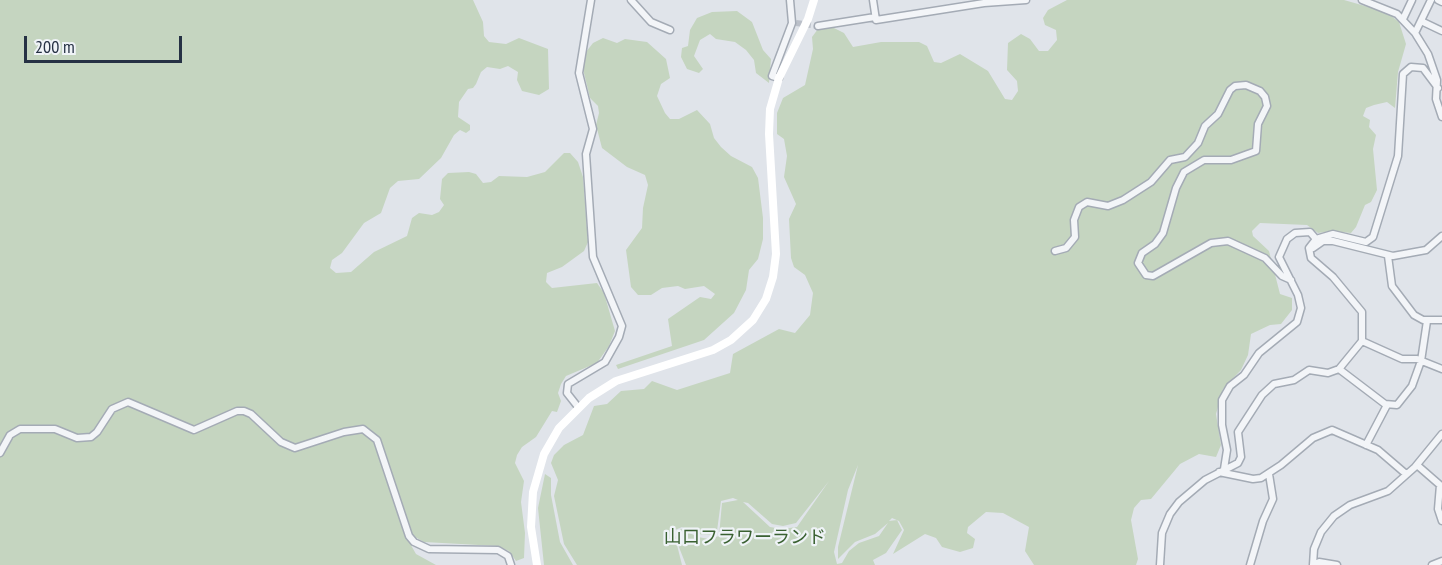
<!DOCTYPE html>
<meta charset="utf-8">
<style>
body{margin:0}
#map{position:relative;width:1442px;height:565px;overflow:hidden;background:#e0e4ea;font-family:"PT Sans Narrow",sans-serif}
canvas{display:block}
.scale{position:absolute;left:24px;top:36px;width:158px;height:27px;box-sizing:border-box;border:3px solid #263144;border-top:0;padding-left:8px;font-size:18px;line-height:21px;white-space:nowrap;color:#263144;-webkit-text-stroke:4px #eff3f7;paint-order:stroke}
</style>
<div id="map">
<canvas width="1442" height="565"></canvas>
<div class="scale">200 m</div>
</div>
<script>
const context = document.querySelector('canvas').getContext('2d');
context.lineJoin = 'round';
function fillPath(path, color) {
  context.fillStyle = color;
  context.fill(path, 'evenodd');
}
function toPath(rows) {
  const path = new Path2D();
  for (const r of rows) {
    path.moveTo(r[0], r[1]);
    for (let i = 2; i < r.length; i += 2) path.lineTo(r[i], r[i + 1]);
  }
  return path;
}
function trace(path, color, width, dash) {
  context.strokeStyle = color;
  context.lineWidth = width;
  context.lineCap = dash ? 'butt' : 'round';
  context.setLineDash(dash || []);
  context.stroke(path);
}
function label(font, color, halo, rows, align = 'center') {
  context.font = font + ' "PT Sans Narrow","Noto Sans JP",sans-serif';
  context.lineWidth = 4.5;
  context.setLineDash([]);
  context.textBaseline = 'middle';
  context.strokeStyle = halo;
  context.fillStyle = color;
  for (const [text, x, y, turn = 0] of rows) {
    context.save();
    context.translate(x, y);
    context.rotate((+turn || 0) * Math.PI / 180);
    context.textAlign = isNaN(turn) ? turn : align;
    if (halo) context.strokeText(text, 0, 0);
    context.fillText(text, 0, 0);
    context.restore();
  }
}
fillPath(toPath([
 [0,0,473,0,483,22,484,36,489,42,506,44,519,38,548,49,549,89,539,95,522,91,517,80,518,72,508,66,500,69,487,67,481,72,476,84,473,88,468,89,459,102,458,117,470,125,470,130,466,133,460,130,454,135,441,158,419,179,398,181,390,188,381,213,364,223,342,253,332,260,330,268,336,273,351,272,374,252,407,236,412,218,419,213,432,215,439,212,444,205,440,199,442,179,448,173,469,172,476,174,483,183,491,182,499,176,527,177,545,172,564,153,570,153,578,162,583,177,588,242,584,251,562,267,547,273,546,282,552,288,597,283,604,293,615,331,609,346,597,363,566,376,561,384,558,393,561,401,557,412,552,411,536,437,522,447,517,455,515,463,524,481,521,502,525,533,524,558,516,561,509,551,497,546,424,542,415,537,408,540,416,554,436,565,0,565],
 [1067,0,1344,0,1386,12,1399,22,1406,44,1398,72,1395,108,1387,102,1374,105,1366,108,1363,116,1370,120,1369,127,1376,135,1373,149,1377,190,1371,202,1365,205,1356,227,1351,233,1332,231,1318,233,1307,225,1260,223,1252,231,1253,236,1269,251,1280,294,1292,298,1292,310,1281,324,1270,325,1251,334,1248,355,1241,370,1223,389,1216,414,1221,445,1216,457,1199,454,1180,464,1151,499,1141,500,1134,508,1131,520,1138,559,1136,565,1034,565,1025,551,1029,527,1003,513,986,512,968,527,967,533,975,539,973,548,960,552,942,547,936,538,925,534,893,554,904,530,899,521,892,518,889,521,897,520,902,530,886,553,873,560,875,565,686,565,675,537,682,565,577,565,564,544,554,496,558,480,551,463,554,455,564,445,583,435,594,406,607,404,621,391,644,389,652,381,677,390,730,373,733,354,779,329,795,333,810,315,813,293,805,275,794,267,791,258,789,219,796,204,784,177,787,156,784,139,777,134,777,113,783,98,805,85,813,49,812,37,818,29,832,27,844,33,853,47,881,42,919,42,927,46,934,62,941,63,960,54,988,71,1005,99,1012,100,1018,91,1017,81,1007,70,1008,43,1021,34,1030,39,1039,51,1048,51,1057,40,1056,30,1045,25,1043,18,1048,10],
 [858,465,838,547,838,559,855,542,875,534,888,523,879,536,859,543,849,551,842,563,837,564,834,552,848,490],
 [829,481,797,527,782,529,770,527,743,502,748,503,772,524,783,526,796,523],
 [733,498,738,500,722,503,719,536,709,539,698,537,681,529,675,537,675,530,682,527,697,534,711,535,717,531,721,501],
 [737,11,752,22,763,50,771,59,769,83,756,73,754,60,746,50,735,42,716,39,710,34,700,40,694,56,703,69,699,73,687,69,681,57,682,48,688,46,690,30,697,18,712,12],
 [603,38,617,43,625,39,647,42,666,59,670,78,661,84,657,96,665,113,670,119,679,119,697,110,710,124,714,138,721,147,731,156,752,167,758,178,763,218,763,239,758,259,749,270,746,290,734,313,704,340,618,369,616,365,672,346,668,319,700,297,711,299,715,294,704,286,685,289,678,286,662,288,651,295,638,295,631,287,626,250,642,228,643,208,648,185,645,175,627,167,602,148,596,125,599,113,598,106,590,98,583,69,586,52,593,43],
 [545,474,551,478,551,495,560,542,573,565,544,565,538,508]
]), '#c5d5c0');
trace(toPath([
 [796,23,818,26]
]), '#bbc0c9', 6, [6, 3]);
const street = toPath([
 [631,0,651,22,670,30],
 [873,0,876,20,984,3,1026,0],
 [1362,0,1397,14,1415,33,1428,54,1437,80,1436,99,1442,117],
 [1438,0,1442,2],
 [1403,19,1412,0],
 [1421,21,1442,31],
 [818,26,875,17],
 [1415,33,1431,0],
 [779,78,772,76,792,23,790,0],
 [1316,239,1333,234,1366,242,1373,237,1398,156,1403,74,1411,67,1423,68,1438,88],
 [1313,248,1323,241,1333,241,1393,256,1426,250,1442,236],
 [1055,251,1066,248,1075,237,1074,220,1079,207,1087,202,1108,206,1123,200,1151,182,1170,160,1185,157,1198,143,1205,126,1218,114,1230,90,1235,86,1246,85,1260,91,1265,97,1267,106,1258,124,1256,151,1231,160,1204,160,1184,172,1176,188,1163,233,1155,244,1142,253,1138,263,1146,275,1153,276,1211,243,1228,241,1265,258,1282,276,1291,280],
 [1388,256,1392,286,1414,315,1423,320,1442,320],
 [1362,341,1402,359,1417,359,1442,369],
 [1339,369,1385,404,1397,405,1412,386,1421,361,1427,321],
 [578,407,567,393,568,384,605,362,619,337,622,326,593,257,586,154,593,129,579,73,591,0],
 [1366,445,1387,405],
 [0,453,10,435,20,429,55,429,77,438,91,437,97,432,112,409,128,402,194,430,237,411,244,411,251,414,281,442,295,448,344,432,363,429,377,440,409,536,414,542,429,549,498,550,508,556,511,565],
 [1417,465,1440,485,1438,509,1442,521],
 [1219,472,1253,479,1261,478,1281,465,1313,438,1332,430,1378,450,1406,474],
 [1160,565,1162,533,1170,514,1179,502,1205,480,1238,463,1241,457,1238,432,1262,395,1274,384,1294,380,1309,370,1328,373,1339,369,1362,341,1362,312,1333,277,1311,258,1309,248,1316,239,1310,232,1295,233,1287,239,1279,257,1298,295,1301,308,1297,322,1259,353,1244,375,1230,386,1222,400,1222,425,1227,450,1224,469],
 [1250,565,1263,521,1273,499,1269,474],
 [1313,565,1314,549,1321,532,1334,516,1350,505,1388,491,1415,467,1442,434],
 [1314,565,1319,562,1337,565],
 [1432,565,1442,561]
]);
trace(street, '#a4abb5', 9);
trace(street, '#f3f5f8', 6);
trace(toPath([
 [537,565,531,527,533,492,544,454,559,428,589,398,616,381,713,350,731,340,753,320,766,299,773,277,776,254,769,134,770,109,779,78,808,19,814,0]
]), '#fff', 8);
label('18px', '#3a6132', '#eff3f7', [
 ["山口フラワーランド",745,538]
]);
</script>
